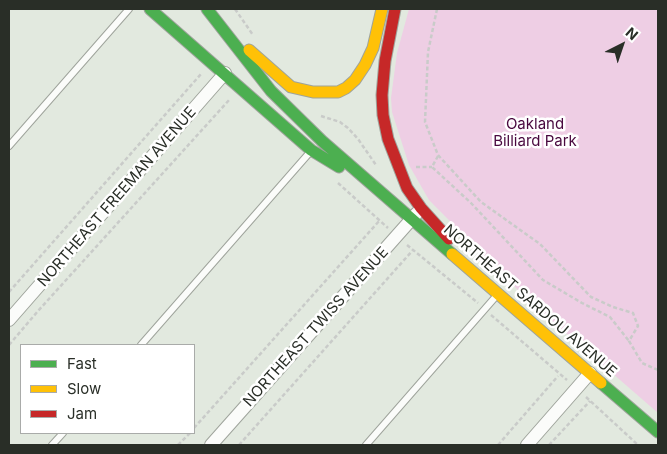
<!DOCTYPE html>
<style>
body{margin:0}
#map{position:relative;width:667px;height:454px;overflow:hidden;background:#e2e9df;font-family:Inter,sans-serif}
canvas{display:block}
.frame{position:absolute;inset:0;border:10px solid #292e27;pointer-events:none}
.legend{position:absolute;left:20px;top:344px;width:175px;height:90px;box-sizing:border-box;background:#fff;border:1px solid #a9aba9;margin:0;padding:6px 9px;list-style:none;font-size:15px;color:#292e27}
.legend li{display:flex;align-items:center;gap:10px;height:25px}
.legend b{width:25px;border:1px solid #a9aba9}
.north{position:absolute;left:597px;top:20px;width:50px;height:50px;-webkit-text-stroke:4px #fff;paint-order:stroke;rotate:41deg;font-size:14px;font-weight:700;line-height:20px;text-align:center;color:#292e27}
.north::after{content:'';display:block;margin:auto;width:18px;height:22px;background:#292e27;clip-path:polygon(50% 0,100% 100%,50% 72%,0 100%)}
</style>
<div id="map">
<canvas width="667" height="454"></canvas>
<div class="frame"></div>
<ul class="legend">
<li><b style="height:6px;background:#4caf50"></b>Fast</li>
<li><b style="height:6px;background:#ffc107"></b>Slow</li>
<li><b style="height:6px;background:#c62828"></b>Jam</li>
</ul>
<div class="north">N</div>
</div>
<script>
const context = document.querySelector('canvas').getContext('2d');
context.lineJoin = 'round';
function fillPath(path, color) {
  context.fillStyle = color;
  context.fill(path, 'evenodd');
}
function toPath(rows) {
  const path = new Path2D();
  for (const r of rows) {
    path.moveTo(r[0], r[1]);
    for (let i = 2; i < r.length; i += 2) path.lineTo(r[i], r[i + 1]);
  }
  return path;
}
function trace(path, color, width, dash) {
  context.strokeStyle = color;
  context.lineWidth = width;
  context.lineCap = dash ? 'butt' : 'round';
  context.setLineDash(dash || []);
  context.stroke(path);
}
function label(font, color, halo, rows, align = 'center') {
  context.font = font + ' Inter,sans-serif';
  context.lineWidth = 5;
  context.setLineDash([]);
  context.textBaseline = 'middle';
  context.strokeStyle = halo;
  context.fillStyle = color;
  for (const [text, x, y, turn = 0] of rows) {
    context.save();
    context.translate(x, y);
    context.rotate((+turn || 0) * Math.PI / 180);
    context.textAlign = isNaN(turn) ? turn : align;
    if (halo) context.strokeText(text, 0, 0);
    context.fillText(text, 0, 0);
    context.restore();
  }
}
fillPath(toPath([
 [409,9,658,9,658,413,527,299,429,200,409,165,392,112,391,98,397,53]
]), '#eecee4');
const lane = toPath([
 [9,146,129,9],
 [141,345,311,151],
 [52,445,63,433],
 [366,445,498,294]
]);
const street = toPath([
 [9,320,225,73],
 [211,445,417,213],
 [527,445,590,373]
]);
const fast = toPath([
 [150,9,311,150,339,167],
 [207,9,271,91,322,141,452,254],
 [601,383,658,432]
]);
const slow = toPath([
 [249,50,291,87,313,92,338,92,346,88,355,80,365,65,373,48,382,9],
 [452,254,601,383]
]);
const jam = toPath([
 [395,9,385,61,382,95,383,115,388,139,407,188,421,208,449,239]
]);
trace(lane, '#9fa49c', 8);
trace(street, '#9fa49c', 14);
trace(fast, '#9fa49c', 13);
trace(slow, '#9fa49c', 13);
trace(jam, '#9fa49c', 13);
trace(toPath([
 [235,9,253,35],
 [437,9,428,52,425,122,438,155,481,202,540,244,591,297,613,307,633,313,638,326,629,341,642,363,658,370],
 [321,116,340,122,348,128,358,139,376,165],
 [438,156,432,167,471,203,543,280,582,303,610,317,629,341],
 [416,167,432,167],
 [338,183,388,228],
 [407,245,478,303],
 [9,292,201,74],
 [491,315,567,380],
 [9,345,38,311,230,99],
 [586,397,638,445],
 [194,428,380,220],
 [178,445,190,433],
 [239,445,413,250],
 [498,445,558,376],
 [549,445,590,401]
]), '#c9cbc9', 2.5, [4, 2.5]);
trace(lane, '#fbfcfa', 6);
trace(street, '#fbfcfa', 12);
trace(fast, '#4caf50', 11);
trace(slow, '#ffc107', 11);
trace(jam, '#c62828', 11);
label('15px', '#49093f', '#fff', [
 ["Oakland",535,124],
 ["Billiard Park",535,141]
]);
label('15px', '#292e27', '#fff', [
 ["NORTHEAST FREEMAN AVENUE",117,197,-49],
 ["NORTHEAST SARDOU AVENUE",530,301,41],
 ["NORTHEAST TWISS AVENUE",316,327,-48]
]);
</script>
